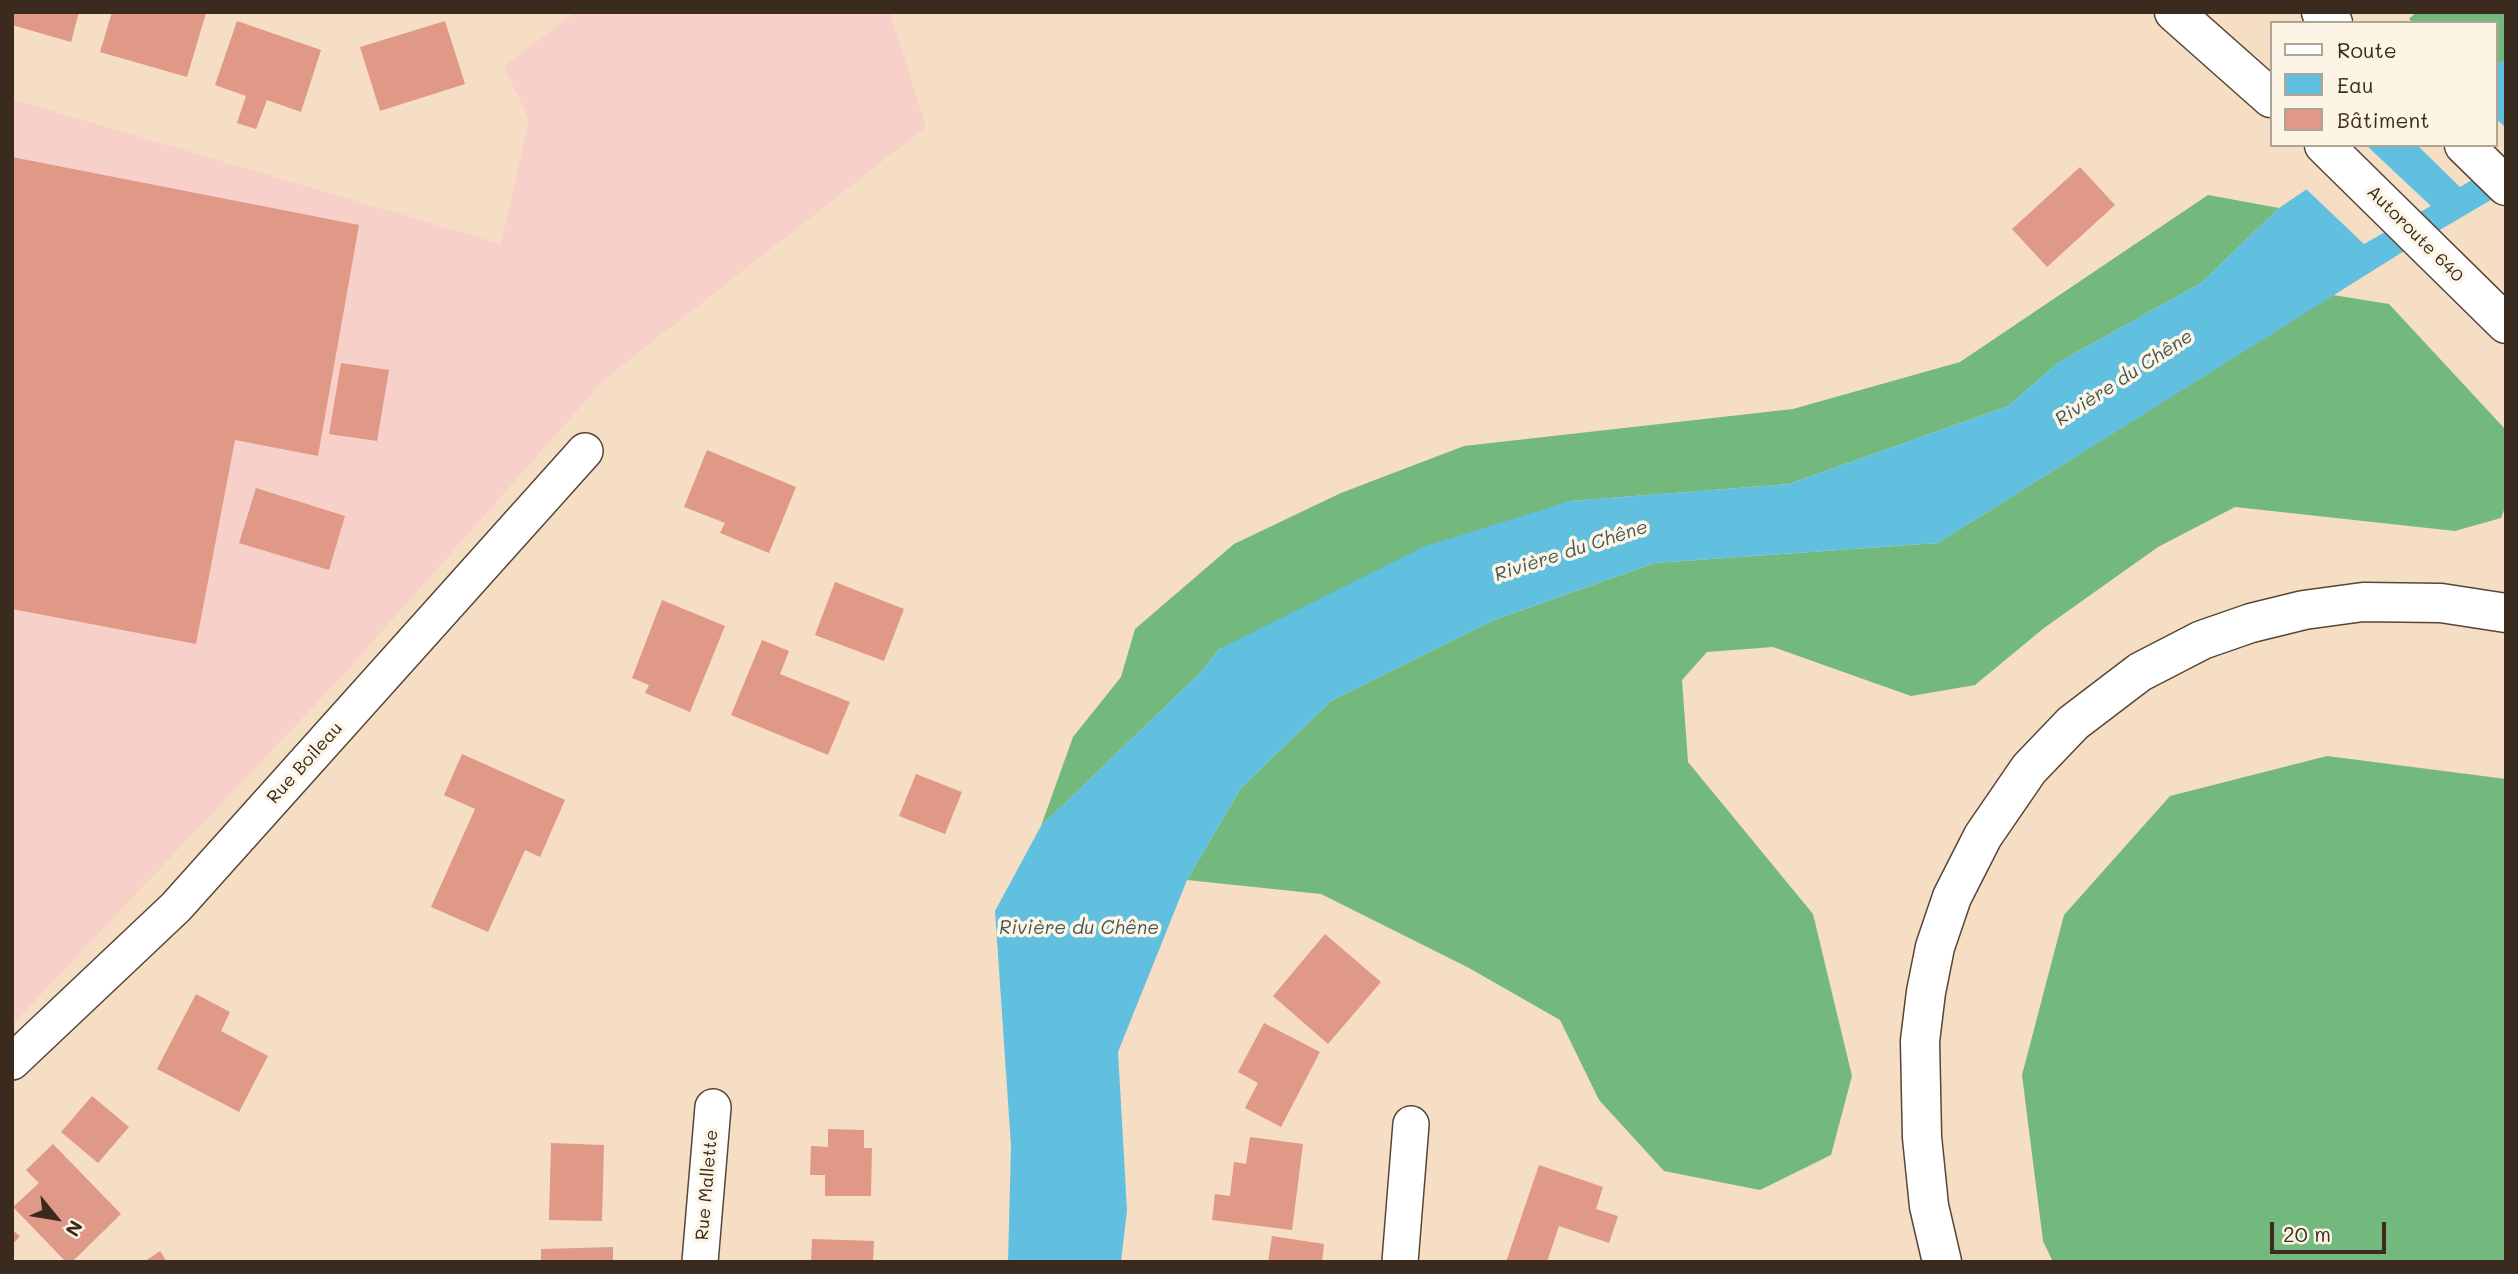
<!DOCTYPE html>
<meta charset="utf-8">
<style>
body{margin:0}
#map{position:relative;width:2518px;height:1274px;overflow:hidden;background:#f5dec3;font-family:Mali,sans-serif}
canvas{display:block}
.frame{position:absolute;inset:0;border:14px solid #3b2a1e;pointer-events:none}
.legend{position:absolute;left:2270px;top:21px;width:228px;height:126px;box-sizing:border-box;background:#fcf5e5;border:2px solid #afa495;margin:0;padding:9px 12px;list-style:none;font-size:21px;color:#3b2a1e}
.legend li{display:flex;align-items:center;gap:14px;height:35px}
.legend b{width:35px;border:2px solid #afa495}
.north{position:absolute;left:21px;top:1183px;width:70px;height:70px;-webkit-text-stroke:5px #fcf5e5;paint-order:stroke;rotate:120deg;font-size:19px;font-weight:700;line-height:28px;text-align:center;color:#3b2a1e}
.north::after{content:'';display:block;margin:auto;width:24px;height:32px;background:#3b2a1e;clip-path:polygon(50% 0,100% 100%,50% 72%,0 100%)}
.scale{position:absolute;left:2270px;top:1222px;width:116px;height:32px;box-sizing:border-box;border:4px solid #3b2a1e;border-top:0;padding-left:9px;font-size:21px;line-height:24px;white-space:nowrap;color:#3b2a1e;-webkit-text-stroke:5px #fcf5e5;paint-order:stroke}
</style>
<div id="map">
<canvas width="2518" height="1274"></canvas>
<div class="frame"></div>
<ul class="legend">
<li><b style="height:9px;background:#fff"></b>Route</li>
<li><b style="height:19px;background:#61bfe0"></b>Eau</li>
<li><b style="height:19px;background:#e09887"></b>Bâtiment</li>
</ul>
<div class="north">N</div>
<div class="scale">20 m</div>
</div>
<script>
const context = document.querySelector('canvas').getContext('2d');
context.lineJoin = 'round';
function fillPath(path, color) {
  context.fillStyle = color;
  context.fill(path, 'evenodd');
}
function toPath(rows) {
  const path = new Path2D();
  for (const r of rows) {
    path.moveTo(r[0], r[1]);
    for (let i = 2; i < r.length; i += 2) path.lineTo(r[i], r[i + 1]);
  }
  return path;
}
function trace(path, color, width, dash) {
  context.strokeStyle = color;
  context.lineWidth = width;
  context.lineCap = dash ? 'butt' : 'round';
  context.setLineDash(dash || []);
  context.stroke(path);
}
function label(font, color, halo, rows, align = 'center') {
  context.font = font + ' Mali,sans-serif';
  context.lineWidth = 7;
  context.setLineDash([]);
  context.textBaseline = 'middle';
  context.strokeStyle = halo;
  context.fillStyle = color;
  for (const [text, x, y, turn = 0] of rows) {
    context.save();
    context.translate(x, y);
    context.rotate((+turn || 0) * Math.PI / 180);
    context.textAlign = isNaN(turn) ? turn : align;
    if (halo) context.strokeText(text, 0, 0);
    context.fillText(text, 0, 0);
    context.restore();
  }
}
fillPath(toPath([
 [576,12,890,12,926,127,605,379,345,673,12,1025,12,99,501,244,529,120,504,66]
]), '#f7d1c9');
fillPath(toPath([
 [2416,12,2506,12,2506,60,2495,65,2495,23,2413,23,2409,19],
 [2208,195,2279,208,2201,283,2059,362,2008,406,1789,484,1571,501,1219,649,1201,672,1041,826,1073,737,1121,677,1135,629,1234,544,1341,493,1464,446,1793,409,1960,362],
 [2333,295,2389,304,2505,429,2506,505,2501,518,2455,531,2235,507,2158,547,2044,628,1975,685,1911,696,1773,647,1707,652,1682,680,1688,762,1813,914,1852,1076,1831,1155,1760,1190,1664,1171,1599,1100,1560,1020,1469,968,1321,894,1187,880,1241,788,1331,701,1494,620,1655,563,1938,543],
 [2327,756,2506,779,2506,1262,2053,1262,2043,1241,2022,1075,2064,915,2170,796]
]), '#73b87c');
fillPath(toPath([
 [2506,60,2506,191,2401,253,1938,543,1655,563,1494,620,1331,701,1241,788,1187,880,1118,1052,1127,1210,1121,1262,1008,1262,1011,1146,995,911,1041,826,1201,672,1219,649,1423,547,1570,501,1789,484,2008,406,2059,362,2201,283,2279,208,2372,145,2495,145,2495,65]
]), '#61bfe0');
fillPath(toPath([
 [2495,118,2506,128,2506,160,2460,187,2417,145,2495,145],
 [2366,145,2431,206,2364,244,2304,187]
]), '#f5dec3');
fillPath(toPath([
 [12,12,79,12,71,42,12,25],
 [112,12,206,13,187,77,100,52],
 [237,21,321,50,301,112,267,100,256,129,237,123,246,96,215,85],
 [445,21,465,84,380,111,360,47],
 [12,157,359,225,318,456,235,440,196,644,12,609],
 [2080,167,2115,205,2047,267,2012,229],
 [341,363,389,370,377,441,329,434],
 [707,450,796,487,769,553,720,533,725,523,684,507],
 [256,488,345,516,329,570,239,543],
 [835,582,904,609,884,661,815,635],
 [662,600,725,626,690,712,645,693,649,685,632,678],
 [762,640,789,651,780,674,850,702,828,755,731,715],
 [462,754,565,800,540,857,525,850,488,932,431,907,475,809,444,795],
 [916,774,962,792,945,834,899,816],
 [1325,934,1381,982,1328,1044,1273,996],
 [196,994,230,1012,221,1031,268,1056,239,1112,157,1069],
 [1264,1023,1320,1052,1281,1127,1245,1108,1258,1083,1238,1072],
 [92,1096,129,1127,98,1163,61,1132],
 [828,1129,864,1130,864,1148,872,1148,871,1196,825,1196,825,1175,810,1175,811,1146,828,1147],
 [1250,1137,1303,1144,1292,1230,1212,1220,1215,1194,1230,1196,1234,1162,1246,1164],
 [551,1143,604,1145,602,1221,549,1220],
 [53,1144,121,1214,72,1262,66,1262,13,1207,39,1183,26,1170],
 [1539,1165,1603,1187,1596,1209,1618,1216,1609,1243,1559,1226,1547,1262,1506,1262],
 [12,1230,20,1236,12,1245],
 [1272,1236,1324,1244,1322,1262,1268,1262],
 [812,1239,874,1241,873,1262,811,1262],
 [613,1247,613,1262,541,1262,541,1249],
 [160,1251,167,1262,144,1262]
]), '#e09887');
const minor = toPath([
 [12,1062,176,907,585,451],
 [700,1262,713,1107],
 [1400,1262,1411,1124]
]);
const motorway = toPath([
 [2174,12,2271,98],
 [2321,12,2333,23],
 [2324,145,2506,324],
 [2464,145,2506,186],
 [1942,1262,1929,1206,1922,1137,1920,1041,1926,992,1935,947,1952,897,1983,836,2029,769,2073,723,2140,672,2202,640,2251,623,2304,610,2363,602,2441,603,2506,613]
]);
trace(minor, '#574537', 38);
trace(motorway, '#574537', 41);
trace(minor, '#fff', 35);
trace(motorway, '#fff', 38);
label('18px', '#3b2a1e', '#fcf5e5', [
 ["Autoroute 640",2415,234,45],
 ["Rue Boileau",305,763,-48],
 ["Rue Mallette",707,1185,-85]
]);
label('italic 19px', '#465758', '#fcf5e5', [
 ["Rivière du Chêne",2124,378,-33],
 ["Rivière du Chêne",1571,551,-18],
 ["Rivière du Chêne",1079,928]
]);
</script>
